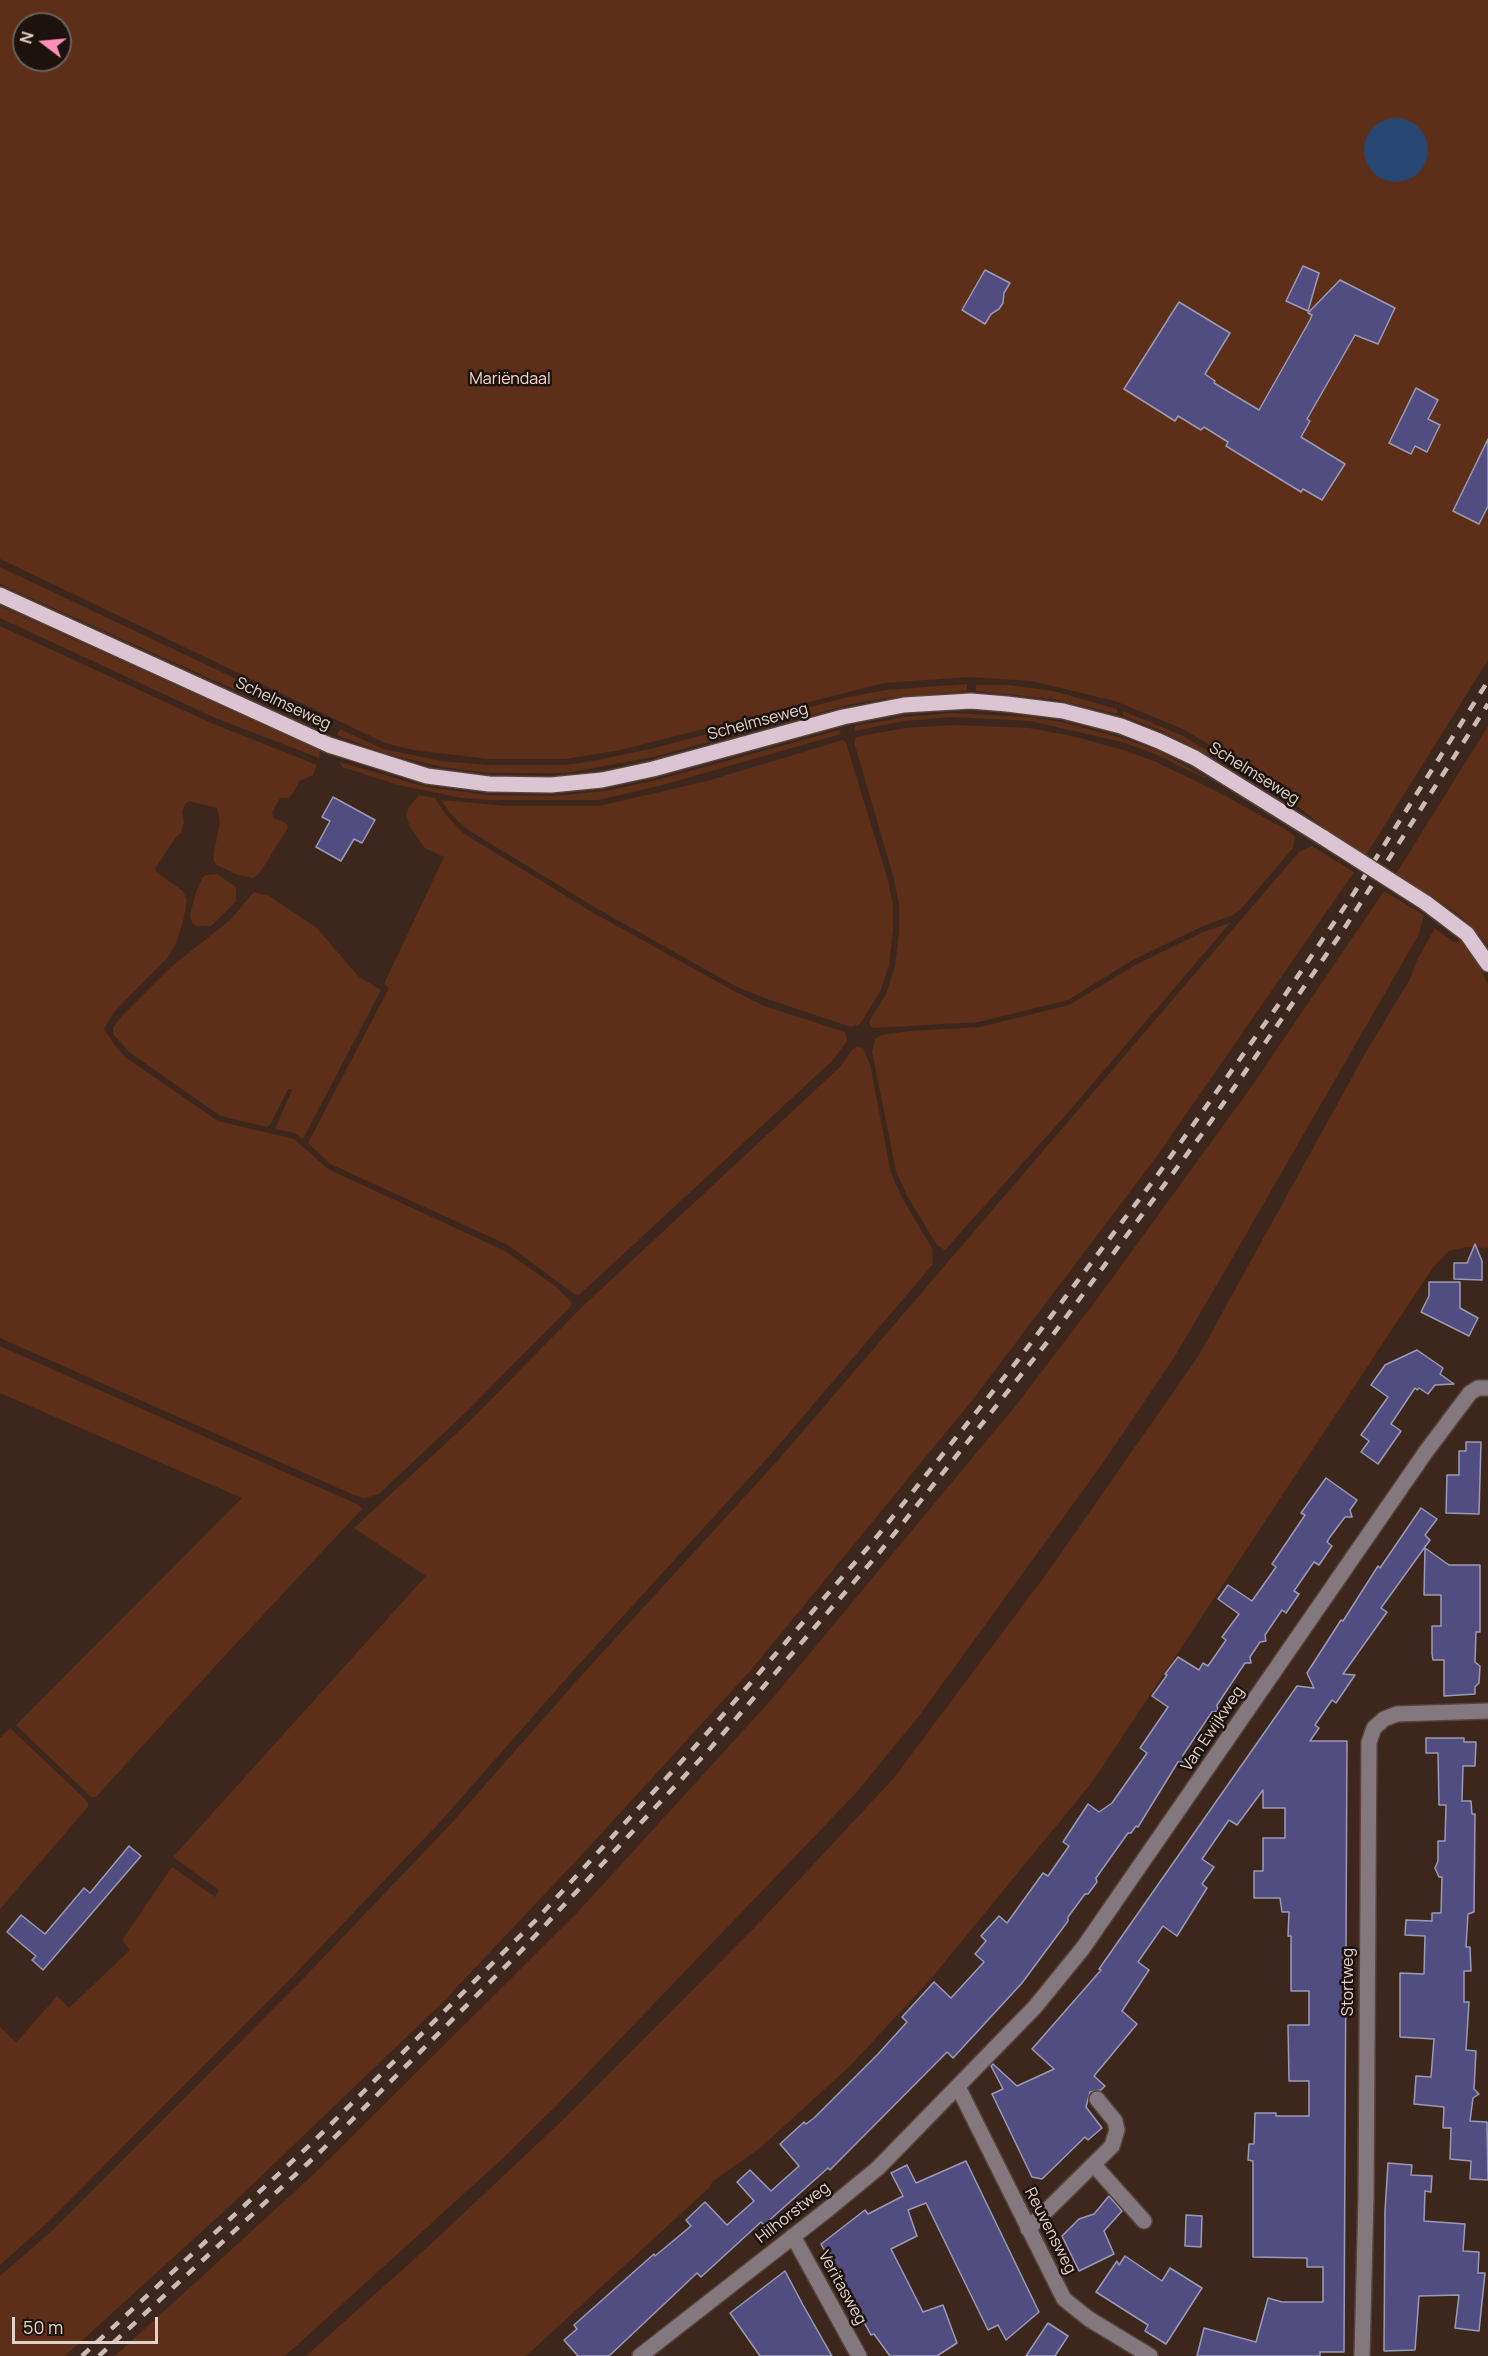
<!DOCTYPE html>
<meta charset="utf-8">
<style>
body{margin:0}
#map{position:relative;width:1488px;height:2356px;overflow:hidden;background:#3d271d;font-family:Manrope,sans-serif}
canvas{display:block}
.north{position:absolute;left:12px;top:12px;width:60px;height:60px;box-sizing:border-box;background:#1d130e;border:2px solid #6b5f5a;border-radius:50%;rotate:286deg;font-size:16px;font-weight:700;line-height:24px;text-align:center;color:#e1d2cb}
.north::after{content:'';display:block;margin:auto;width:21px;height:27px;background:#ff8eb9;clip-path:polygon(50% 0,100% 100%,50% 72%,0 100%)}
.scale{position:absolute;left:12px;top:2317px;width:146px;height:27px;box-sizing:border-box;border:3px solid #e1d2cb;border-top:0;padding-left:8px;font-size:18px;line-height:21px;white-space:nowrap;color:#e1d2cb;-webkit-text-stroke:4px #1d130e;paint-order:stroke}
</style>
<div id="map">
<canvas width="1488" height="2356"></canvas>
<div class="north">N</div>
<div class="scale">50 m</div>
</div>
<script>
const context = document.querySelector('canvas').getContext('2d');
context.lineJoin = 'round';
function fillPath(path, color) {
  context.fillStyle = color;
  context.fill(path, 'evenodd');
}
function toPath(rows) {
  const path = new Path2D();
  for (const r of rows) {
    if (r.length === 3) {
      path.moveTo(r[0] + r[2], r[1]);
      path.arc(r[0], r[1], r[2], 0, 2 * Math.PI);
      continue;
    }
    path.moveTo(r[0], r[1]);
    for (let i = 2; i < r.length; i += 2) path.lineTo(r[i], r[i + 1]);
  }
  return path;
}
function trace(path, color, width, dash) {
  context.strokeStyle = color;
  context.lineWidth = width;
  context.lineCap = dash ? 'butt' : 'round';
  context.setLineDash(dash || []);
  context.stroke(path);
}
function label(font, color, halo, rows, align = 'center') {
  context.font = font + ' Manrope,sans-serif';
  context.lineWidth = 5;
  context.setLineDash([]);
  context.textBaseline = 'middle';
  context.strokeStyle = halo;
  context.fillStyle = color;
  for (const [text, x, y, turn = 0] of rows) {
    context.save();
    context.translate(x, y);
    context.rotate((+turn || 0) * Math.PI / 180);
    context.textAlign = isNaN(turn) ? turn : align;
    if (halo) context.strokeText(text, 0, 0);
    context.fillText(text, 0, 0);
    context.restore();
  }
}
fillPath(toPath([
 [0,0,1488,0,1488,660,1366,855,1323,827,1283,794,1244,766,1183,729,1115,701,1031,681,968,677,884,683,621,750,565,759,488,759,413,750,385,743,0,559],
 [24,24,60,24,60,60,24,60],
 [0,567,325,721,322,729,0,584],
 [0,606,320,751,319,758,213,717,0,618],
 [0,626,211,723,317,765,313,775,299,781,293,793,288,798,280,798,272,813,274,818,287,824,288,828,259,874,253,878,238,875,217,865,213,859,220,821,217,808,189,801,185,804,182,812,184,822,181,833,176,837,155,869,156,872,183,891,187,900,183,922,175,946,167,958,113,1013,104,1029,116,1047,125,1057,218,1121,294,1139,328,1169,505,1251,555,1286,571,1302,571,1306,466,1412,379,1494,364,1498,354,1495,0,1338],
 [967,684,967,691,887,698,852,704,653,757,567,773,489,773,442,767,384,753,337,735,340,729,383,749,442,761,488,765,564,765,593,761,650,749,848,697,886,690],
 [976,685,1007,685,1054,691,1117,709,1117,714,1054,699,976,691],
 [1123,711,1181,735,1222,759,1222,762,1162,731,1123,716],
 [951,713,1030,717,1062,722,1122,738,1156,750,1206,777,1205,778,1155,754,1122,742,1030,721,953,717,904,721,855,731,855,726,904,717],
 [953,725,1029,728,1072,736,1120,749,1154,761,1218,792,1283,828,1295,836,1293,848,1240,910,1233,915,1201,927,1133,960,1068,1000,979,1022,872,1028,869,1022,886,994,895,966,899,931,899,904,894,879,854,742,856,737,905,728],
 [1488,726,1488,945,1460,915,1396,874],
 [839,730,841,734,659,786,598,800,489,800,462,798,398,785,342,767,340,762,426,787,489,795,553,796,605,791,657,780],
 [843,740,846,743,888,880,893,905,893,930,889,965,880,992,860,1024,851,1027,767,999,735,986,596,908,465,828,450,813,441,800,508,806,599,806,707,781],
 [419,795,435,798,446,815,463,833,592,912,732,990,764,1006,845,1032,847,1041,832,1061,579,1295,574,1294,508,1245,330,1164,308,1143,389,988,384,984,444,857,425,848,410,827,406,815,409,807],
 [1312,846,1354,872,1157,1156,974,1398,751,1670,588,1848,444,2001,232,2204,65,2356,0,2356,0,2276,54,2229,299,1983,448,1827,581,1676,780,1458,1299,852],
 [217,874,236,887,236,902,211,926,197,926,192,923,190,915,195,895,202,878,206,875],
 [1384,891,1424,915,1419,934,1226,1269,1175,1356,1105,1460,919,1716,855,1794,554,2108,500,2161,285,2356,115,2356,314,2174,576,1914,772,1699,1017,1404,1097,1299,1252,1086],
 [254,892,269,896,317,928,358,976,381,990,303,1139,295,1133,275,1129,292,1090,288,1089,270,1125,267,1127,232,1119,219,1115,129,1052,113,1034,113,1028,121,1017,171,967,230,920],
 [1230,923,1071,1109,945,1250,937,1245,907,1196,896,1171,872,1052,875,1039,882,1035,910,1031,980,1027,1069,1005,1135,965,1203,932],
 [1435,928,1453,942,1461,941,1475,959,1488,984,1488,1248,1467,1247,1449,1251,1434,1266,1093,1781,930,1980,849,2067,760,2148,712,2182,710,2187,526,2356,306,2356,431,2244,569,2114,756,1926,893,1779,1050,1569,1199,1355,1366,1052,1410,979,1417,960],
 [857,1047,863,1048,870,1064,891,1173,902,1198,932,1248,933,1264,772,1453,572,1672,441,1821,293,1976,48,2222,0,2265,0,2027,16,2043,57,1996,69,2008,130,1950,122,1940,172,1867,215,1897,219,1890,173,1857,426,1576,354,1528,472,1419,582,1307,840,1067,853,1049],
 [0,1346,359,1505,362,1509,219,1662,96,1797,91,1797,16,1725,242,1498,0,1393],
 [10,1728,88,1802,88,1807,0,1909,0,1738]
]), '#5d2e18');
fillPath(toPath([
 [1396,150,32]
]), '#284672');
const building = toPath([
 [1303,266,1319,273,1308,311,1286,301,1303,266],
 [985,270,1010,283,1004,293,1003,303,999,309,991,314,985,324,962,310,985,270],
 [1340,280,1395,308,1378,344,1355,335,1307,419,1310,421,1301,437,1345,464,1322,500,1303,489,1301,492,1239,454,1226,446,1228,442,1204,427,1201,430,1178,416,1175,421,1124,389,1179,302,1230,333,1205,374,1215,381,1214,383,1259,410,1310,320,1312,315,1308,313,1340,280],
 [1416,388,1438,400,1428,419,1440,425,1427,452,1415,446,1411,454,1389,443,1416,388],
 [1488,439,1488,506,1479,524,1453,511,1488,439],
 [333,797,375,820,362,843,354,839,341,861,316,847,330,821,322,817,333,797],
 [1475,1244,1482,1261,1482,1280,1454,1279,1454,1263,1467,1263,1475,1244],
 [1429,1282,1460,1282,1460,1308,1478,1318,1469,1336,1421,1312,1429,1296,1429,1282],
 [1417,1350,1443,1368,1440,1374,1454,1384,1435,1385,1428,1394,1419,1388,1417,1390,1415,1388,1391,1424,1401,1431,1378,1464,1361,1452,1369,1441,1361,1435,1388,1397,1371,1385,1385,1365,1417,1350],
 [1466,1442,1481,1442,1479,1514,1446,1513,1447,1475,1459,1475,1459,1451,1466,1451,1466,1442],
 [1326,1478,1357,1500,1350,1510,1352,1517,1345,1517,1330,1537,1327,1542,1332,1546,1319,1565,1314,1562,1294,1591,1299,1594,1286,1613,1282,1610,1265,1635,1266,1641,1260,1642,1250,1657,1251,1663,1245,1663,1217,1705,1218,1711,1212,1712,1183,1755,1184,1762,1178,1762,1138,1827,1136,1826,1131,1833,1128,1833,1096,1878,1097,1882,1088,1894,1085,1894,1068,1917,1068,1921,1022,1983,953,2058,947,2052,830,2170,828,2168,764,2225,761,2222,701,2277,697,2273,609,2356,578,2356,564,2340,577,2329,574,2325,654,2254,655,2256,691,2226,686,2220,705,2202,727,2225,754,2201,737,2182,750,2170,771,2191,799,2166,780,2144,804,2122,806,2124,814,2118,878,2054,907,2022,902,2017,934,1982,951,1998,984,1962,975,1954,986,1941,981,1936,999,1916,1007,1923,1043,1873,1048,1876,1069,1846,1063,1842,1088,1804,1099,1812,1112,1803,1147,1753,1140,1748,1168,1707,1152,1696,1167,1675,1165,1674,1178,1657,1199,1670,1203,1663,1208,1666,1226,1640,1222,1637,1239,1614,1218,1599,1228,1585,1252,1601,1276,1567,1272,1564,1305,1515,1301,1513,1326,1478],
 [1421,1508,1437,1519,1425,1535,1430,1540,1381,1608,1387,1612,1343,1674,1355,1675,1336,1703,1332,1700,1315,1725,1319,1728,1310,1741,1347,1741,1344,2352,1320,2352,1320,2356,1197,2356,1204,2328,1256,2342,1268,2298,1282,2302,1323,2302,1323,2267,1307,2267,1307,2258,1253,2257,1253,2161,1248,2160,1249,2144,1254,2144,1255,2113,1276,2113,1276,2116,1309,2116,1309,2081,1289,2081,1288,2025,1309,2025,1309,1991,1291,1991,1291,1936,1288,1936,1289,1912,1282,1912,1280,1898,1254,1898,1254,1871,1263,1871,1263,1838,1285,1838,1285,1808,1263,1808,1263,1790,1237,1825,1229,1820,1202,1859,1214,1867,1202,1884,1207,1888,1177,1936,1163,1926,1138,1962,1149,1970,1122,2011,1137,2024,1094,2076,1105,2086,1101,2090,1090,2092,1086,2107,1102,2128,1088,2140,1085,2137,1042,2179,1032,2177,992,2094,1003,2089,991,2066,993,2064,1017,2086,1054,2069,1032,2049,1101,1970,1099,1969,1297,1686,1314,1688,1307,1673,1341,1620,1343,1621,1378,1566,1380,1568,1421,1508],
 [1425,1548,1449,1565,1480,1565,1480,1632,1476,1632,1475,1662,1480,1666,1479,1683,1475,1687,1475,1694,1444,1696,1444,1660,1433,1660,1432,1654,1432,1626,1441,1626,1441,1595,1424,1595,1425,1548],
 [1426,1738,1464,1738,1464,1742,1476,1742,1475,1766,1463,1766,1462,1801,1471,1801,1472,1814,1475,1814,1474,1912,1468,1914,1466,1947,1470,1947,1471,1971,1464,1971,1464,2002,1469,2002,1466,2050,1476,2051,1474,2089,1479,2094,1473,2098,1470,2121,1487,2122,1488,2180,1470,2179,1471,2161,1450,2159,1451,2128,1443,2128,1444,2107,1414,2104,1416,2076,1431,2077,1434,2039,1400,2037,1400,1973,1424,1974,1425,1936,1405,1935,1406,1920,1432,1921,1432,1913,1441,1913,1442,1877,1439,1877,1435,1868,1438,1861,1438,1841,1445,1841,1446,1805,1439,1805,1438,1753,1426,1753,1426,1738],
 [129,1846,141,1856,43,1970,32,1960,36,1956,7,1932,21,1915,45,1934,84,1888,90,1893,129,1846],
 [966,2161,1039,2312,1006,2340,998,2325,988,2330,926,2203,908,2210,917,2236,891,2249,923,2312,943,2305,957,2343,937,2356,890,2356,874,2334,871,2335,821,2244,865,2210,868,2214,903,2196,891,2173,907,2165,916,2183,966,2161],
 [1388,2163,1412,2165,1411,2175,1432,2176,1431,2192,1425,2191,1424,2221,1465,2224,1463,2251,1479,2252,1478,2273,1485,2273,1479,2331,1455,2328,1459,2295,1419,2296,1415,2350,1384,2351,1385,2211,1388,2163],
 [1109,2196,1122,2211,1104,2231,1114,2254,1079,2271,1062,2236,1079,2219,1094,2214,1109,2196],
 [1186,2215,1202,2216,1201,2247,1185,2246,1186,2215],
 [1125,2256,1162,2281,1170,2268,1202,2288,1166,2344,1145,2331,1148,2325,1096,2292,1117,2261,1119,2265,1125,2256],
 [785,2271,803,2305,832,2356,760,2356,730,2313,785,2271],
 [1048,2323,1068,2336,1055,2356,1026,2356,1048,2323]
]);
fillPath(building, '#524d81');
trace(building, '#9b9ab5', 1.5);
const minor = toPath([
 [958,2087,1064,2299,1089,2319,1150,2356],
 [1094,2165,1144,2221],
 [1028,2229,1112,2146,1117,2130,1115,2121,1097,2099],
 [793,2236,859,2356],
 [640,2356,827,2210,878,2168,1035,2007,1083,1948,1425,1453,1470,1393,1478,1388,1488,1388],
 [1362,2356,1366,2197,1369,1742,1374,1728,1384,1719,1397,1714,1488,1711]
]);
const major = toPath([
 [0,595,329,745,427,776,489,784,551,785,602,780,653,769,843,717,904,705,971,701,1007,704,1063,711,1121,726,1159,741,1195,758,1324,838],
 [1426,903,1467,934,1488,964]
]);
trace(minor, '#574239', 18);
trace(major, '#574239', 18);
trace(minor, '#84787f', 15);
trace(major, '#dcc4d2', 15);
trace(toPath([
 [82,2356,312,2143,536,1920,702,1739,871,1544,1018,1360,1159,1173,1281,1001,1354,893,1488,681],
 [99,2356,321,2151,521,1951,708,1751,879,1553,1052,1336,1202,1134,1342,932,1488,704]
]), '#cbbbb4', 4.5, [10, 10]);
const majorBridge = toPath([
 [1324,838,1426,903]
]);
trace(majorBridge, '#574239', 18, []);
trace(majorBridge, '#dcc4d2', 15);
label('16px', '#fcd8c9', '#1d130e', [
 ["Mariëndaal",510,380]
]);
label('16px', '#e1d2cb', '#1d130e', [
 ["Schelmseweg",283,704,25],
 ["Schelmseweg",758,722,-15],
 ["Schelmseweg",1254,774,32],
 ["Van Ewijkweg",1213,1729,-56],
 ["Stortweg",1349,1982,-90],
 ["Hilhorstweg",793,2213,-38],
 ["Reuvensweg",1050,2231,63],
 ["Veritasweg",842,2288,61]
]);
</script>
